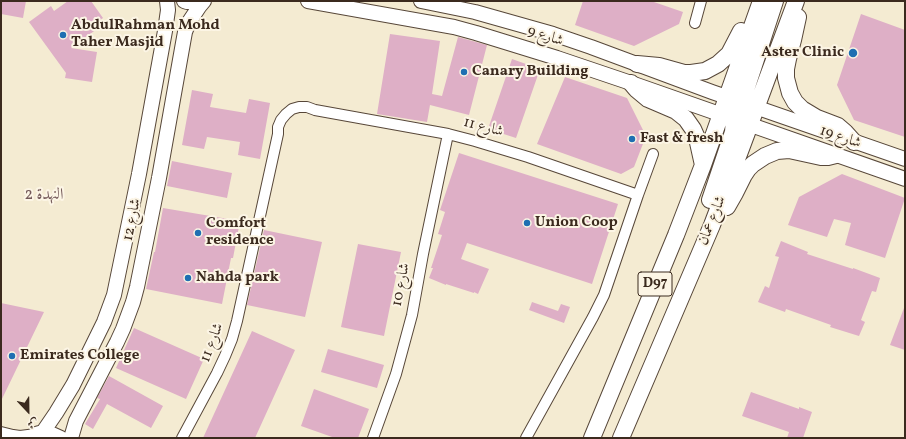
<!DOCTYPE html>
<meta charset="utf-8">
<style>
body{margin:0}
#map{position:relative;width:906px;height:439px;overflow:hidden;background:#f4ebd2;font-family:Vollkorn,Amiri,serif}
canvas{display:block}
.frame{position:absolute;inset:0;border:2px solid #3b2a1e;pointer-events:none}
.north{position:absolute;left:8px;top:391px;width:40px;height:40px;-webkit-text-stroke:3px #fcf5e5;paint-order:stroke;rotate:158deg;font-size:11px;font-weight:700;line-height:16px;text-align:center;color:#3b2a1e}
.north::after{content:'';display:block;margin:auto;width:14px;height:18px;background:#3b2a1e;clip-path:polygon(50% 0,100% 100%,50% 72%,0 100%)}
</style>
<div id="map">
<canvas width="906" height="439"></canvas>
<div class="frame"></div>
<div class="north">ش</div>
</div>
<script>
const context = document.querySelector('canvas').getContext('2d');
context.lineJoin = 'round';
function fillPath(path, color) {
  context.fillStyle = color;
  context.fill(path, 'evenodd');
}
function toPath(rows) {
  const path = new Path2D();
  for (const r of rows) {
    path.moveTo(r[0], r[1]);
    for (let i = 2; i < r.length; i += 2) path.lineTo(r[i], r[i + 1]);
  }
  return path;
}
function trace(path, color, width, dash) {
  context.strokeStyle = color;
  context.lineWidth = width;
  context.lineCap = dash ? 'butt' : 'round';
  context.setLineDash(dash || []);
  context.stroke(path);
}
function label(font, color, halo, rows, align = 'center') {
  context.font = font + ' Vollkorn,Amiri,serif';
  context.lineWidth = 4;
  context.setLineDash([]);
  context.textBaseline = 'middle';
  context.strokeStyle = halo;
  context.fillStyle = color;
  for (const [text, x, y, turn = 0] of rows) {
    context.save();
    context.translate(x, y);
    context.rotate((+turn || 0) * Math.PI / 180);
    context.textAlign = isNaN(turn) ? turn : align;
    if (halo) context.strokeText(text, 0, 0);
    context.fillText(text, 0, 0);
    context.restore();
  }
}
fillPath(toPath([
 [1,1,26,1,23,18,1,14],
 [68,1,91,1,103,18,97,22,101,26,71,48,97,52,92,82,65,78,66,73,29,22,51,6,54,11],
 [583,1,651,1,683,12,679,24,634,46,575,25],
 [861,14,905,30,905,137,854,120,837,85],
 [390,34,440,41,432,94,442,96,458,37,487,45,469,115,430,105,427,122,377,114],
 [512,59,540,69,516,138,488,129],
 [565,77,627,98,646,136,634,167,621,174,537,144],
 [192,90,213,94,210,107,246,113,249,99,270,103,260,159,238,155,240,142,207,137,204,149,182,145],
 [459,153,618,204,592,284,467,243,461,259,489,269,478,294,474,292,474,293,446,284,446,285,429,278,433,268,431,268,442,235,438,234,445,212,440,210],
 [172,161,232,173,227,198,167,186],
 [842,174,905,198,885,258,845,245,851,223,834,219,827,237,788,225,799,197],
 [163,208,240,221,233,258,231,258,222,304,146,289,154,252,155,252],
 [264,230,322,242,305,317,247,305],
 [781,241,808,252,807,254,853,269,853,268,880,278,876,292,872,291,861,320,865,322,859,336,830,327,831,325,786,309,785,312,758,302,765,286,769,288,779,257,775,256],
 [358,244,401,252,384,336,341,327],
 [532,302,558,311,561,304,570,307,564,323,529,310],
 [1,303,44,312,1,401],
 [904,308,905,308,905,350,890,345],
 [134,328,204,359,186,399,116,368],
 [252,331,295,350,255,438,203,438],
 [328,349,384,365,377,388,321,372],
 [109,376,163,406,151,428,107,404,93,429,85,424,100,399,97,398],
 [314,389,369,409,358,438,335,438,301,426],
 [751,392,799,409,799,407,812,412,803,438,787,438,789,432,742,416]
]), '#deafc6');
const street = toPath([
 [695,23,701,1],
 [1,432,13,435,20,436,36,434],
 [182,438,217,373,225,356,232,339,237,321,278,134,278,127,281,120,286,114,292,109,299,107,307,107,315,110,448,134,475,141,528,157,638,195],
 [373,438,396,374,412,315,423,254,448,134],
 [526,438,593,317,604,295,638,195,653,154]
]);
const secondary = toPath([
 [184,1,187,2,196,2,201,1],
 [308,1,454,27,476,33,557,58,631,83,905,179],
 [421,1,475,12,553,34,591,47,712,92,905,159],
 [43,432,56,413,73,385,104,322,114,295,139,174,165,31,168,10,167,1],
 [29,438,36,434,43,432,50,433,61,438],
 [71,438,76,421,117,342,123,329,133,302,137,287,159,178,183,43,185,32,189,22,199,7,204,1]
]);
const primary = toPath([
 [798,17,793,40,788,59,786,69,786,78,790,93,795,102,802,109,817,118,838,126,845,132,854,142],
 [637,64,659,66,684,73,691,73,705,71,718,64,729,54,741,31],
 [631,83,636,89,648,99,676,111,686,119,693,129,697,138,703,165],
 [749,124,743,117,741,113,742,102,775,1],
 [710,200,733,132,734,119,731,108,727,97],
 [727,207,735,193,744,175,748,169,753,164,765,156,777,151,789,150,821,157,828,157,836,155],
 [592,438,676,235,703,165,761,1],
 [621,438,712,225,742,146,796,1]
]);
trace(street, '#574739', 12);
trace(secondary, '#574739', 16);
trace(primary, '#574739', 18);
trace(street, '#fff', 10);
trace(secondary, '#fff', 14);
trace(primary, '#fff', 16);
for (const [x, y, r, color] of [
 [63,35,4,"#1f6fb2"],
 [853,53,5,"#1f6fb2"],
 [464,72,4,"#1f6fb2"],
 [632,139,4,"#1f6fb2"],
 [527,223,4,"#1f6fb2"],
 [198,233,4,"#1f6fb2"],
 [188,278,4,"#1f6fb2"],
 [12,356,4,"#1f6fb2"]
]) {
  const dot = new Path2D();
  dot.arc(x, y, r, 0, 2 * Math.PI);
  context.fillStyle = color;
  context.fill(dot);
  trace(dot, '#fcf5e5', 1.5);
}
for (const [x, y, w] of [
 [655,284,34]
]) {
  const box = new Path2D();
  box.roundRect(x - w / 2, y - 12, w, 24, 3);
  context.fillStyle = '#fcf5e5';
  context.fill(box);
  trace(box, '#3b2a1e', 1);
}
label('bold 14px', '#3b2a1e', null, [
 ["D97",655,284]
]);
label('bold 15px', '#3b2a1e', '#fcf5e5', [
 ["AbdulRahman Mohd",71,26],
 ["Taher Masjid",71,43],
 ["Aster Clinic",844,53,"right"],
 ["Canary Building",472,72],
 ["Fast & fresh",640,139],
 ["Union Coop",535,223],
 ["Comfort",206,224],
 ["residence",206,241],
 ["Nahda park",196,278],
 ["Emirates College",20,356]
], 'left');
label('15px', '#3b2a1e', '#fcf5e5', [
 ["شارع 9",545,37,18],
 ["شارع 11",483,128,15],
 ["شارع 19",840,138,19],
 ["شارع 12",133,220,-79],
 ["شارع عمان",713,221,-68],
 ["شارع 10",402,285,-79],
 ["شارع 11",213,343,-69]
]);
label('16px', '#745959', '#fcf5e5', [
 ["النهدة 2",44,196]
]);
</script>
